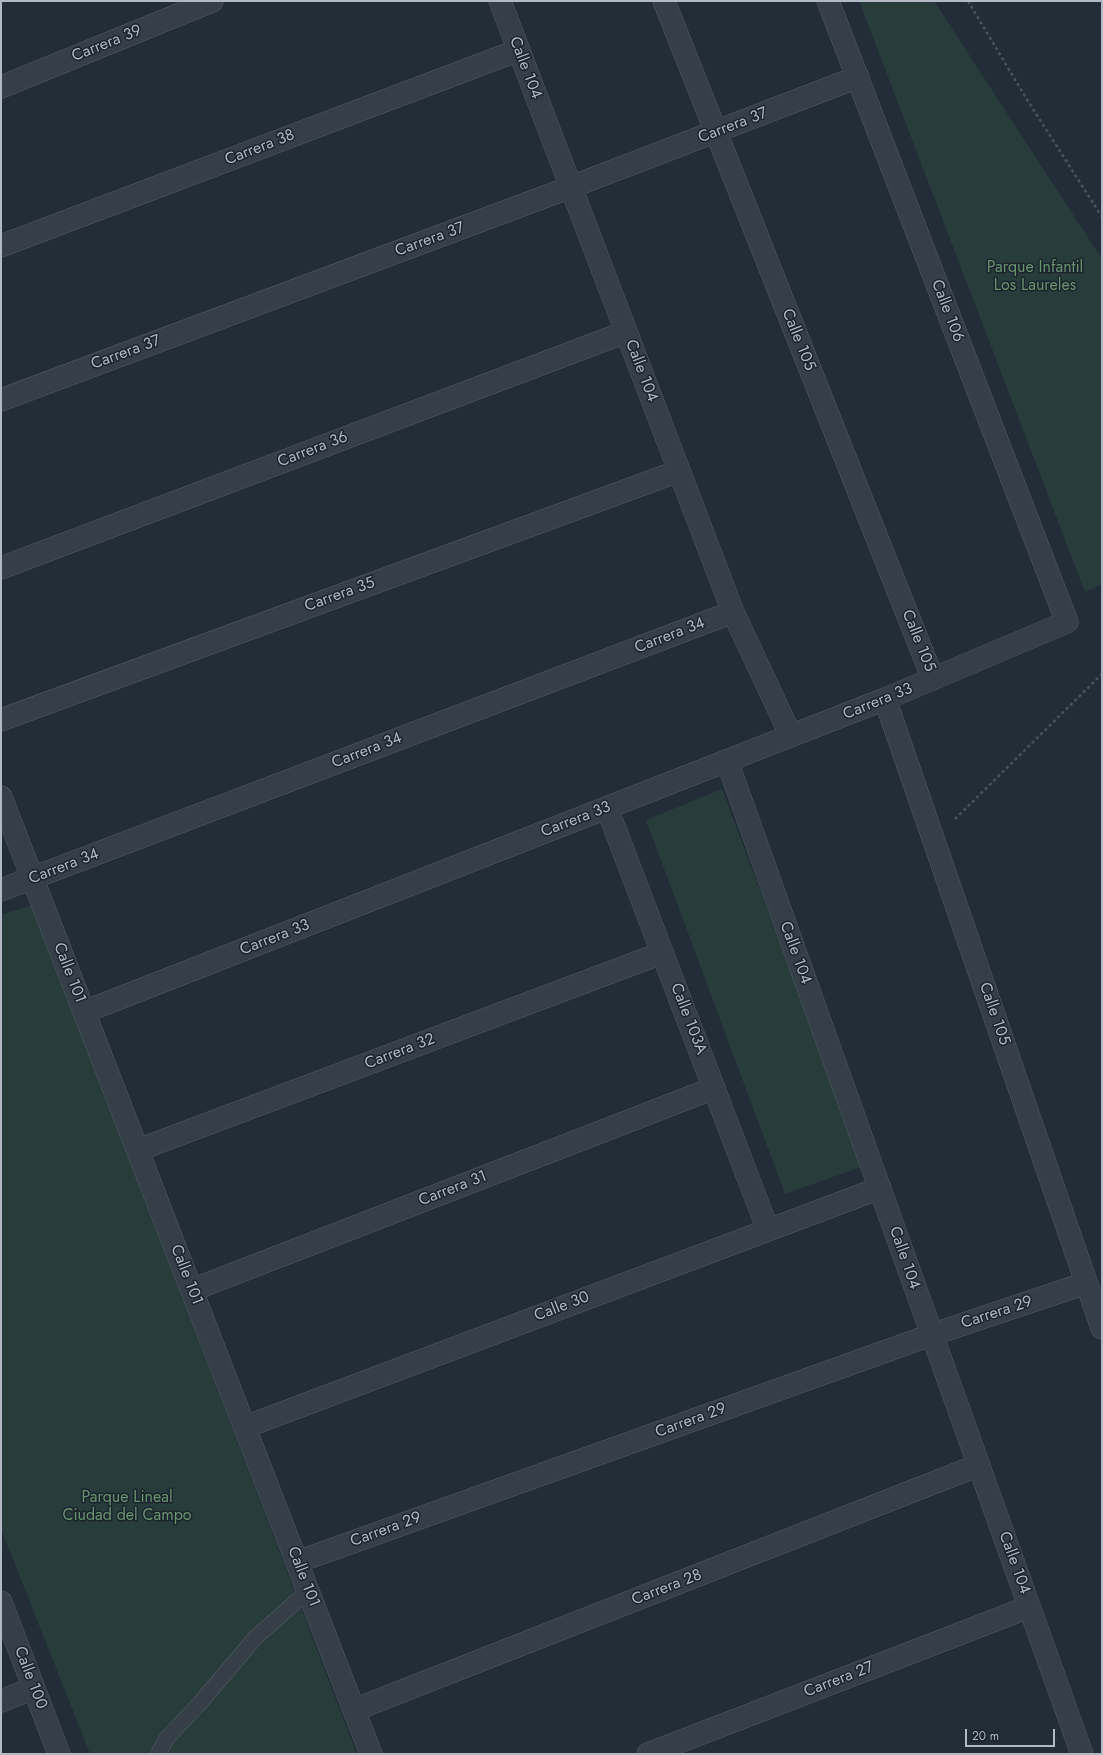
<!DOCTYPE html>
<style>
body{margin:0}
#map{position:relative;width:1103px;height:1755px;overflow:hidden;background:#222d37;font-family:Jost,sans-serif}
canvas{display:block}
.frame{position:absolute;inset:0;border:2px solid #b0b9c4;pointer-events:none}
.scale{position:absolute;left:965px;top:1729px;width:90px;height:18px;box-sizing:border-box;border:2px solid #b0b9c4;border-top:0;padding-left:5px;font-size:12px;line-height:14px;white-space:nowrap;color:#b0b9c4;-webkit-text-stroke:3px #1b242d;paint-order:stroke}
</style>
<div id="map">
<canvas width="1103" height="1755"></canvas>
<div class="frame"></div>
<div class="scale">20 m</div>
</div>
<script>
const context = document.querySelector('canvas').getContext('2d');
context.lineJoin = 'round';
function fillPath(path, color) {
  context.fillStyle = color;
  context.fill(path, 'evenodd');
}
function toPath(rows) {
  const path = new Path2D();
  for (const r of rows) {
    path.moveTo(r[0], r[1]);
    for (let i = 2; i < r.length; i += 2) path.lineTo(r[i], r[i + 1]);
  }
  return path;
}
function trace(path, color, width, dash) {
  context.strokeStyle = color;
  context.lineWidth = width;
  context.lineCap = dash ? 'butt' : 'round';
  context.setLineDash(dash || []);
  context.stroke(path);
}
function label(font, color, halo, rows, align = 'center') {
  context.font = font + ' Jost,sans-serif';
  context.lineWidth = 3;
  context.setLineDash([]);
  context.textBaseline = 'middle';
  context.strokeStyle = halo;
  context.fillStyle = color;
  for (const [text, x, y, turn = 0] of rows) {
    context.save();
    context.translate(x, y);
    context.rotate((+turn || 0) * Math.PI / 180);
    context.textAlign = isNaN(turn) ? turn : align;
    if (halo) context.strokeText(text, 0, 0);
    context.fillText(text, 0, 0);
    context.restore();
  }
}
fillPath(toPath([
 [859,1,934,1,1102,259,1102,584,1085,592],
 [722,789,864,1166,785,1194,646,820],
 [32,905,357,1754,90,1754,1,1529,1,915]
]), '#273c3b');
const service = toPath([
 [158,1754,167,1738,200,1703,255,1638,308,1591]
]);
const minor = toPath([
 [500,1,733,612,791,736],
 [664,1,933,679],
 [1,87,212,1],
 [1,246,519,50],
 [1,400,571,187,858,77],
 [1,568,626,332],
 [885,699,1102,1328],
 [1,720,679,471],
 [727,761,1082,1754],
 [607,808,768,1230],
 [1,890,733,612],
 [84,1012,885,699,1067,622,828,1],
 [138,1150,662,953],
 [192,1290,714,1088],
 [245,1427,880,1188],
 [297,1562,931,1335,1086,1283],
 [1,1701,34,1688],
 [354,1710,979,1465],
 [648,1754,1029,1607]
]);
const tertiary = toPath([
 [1,797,371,1754],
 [1,1602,59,1754]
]);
trace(service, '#535c66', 16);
trace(minor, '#535c66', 23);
trace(tertiary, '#535c66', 23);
trace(toPath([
 [968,1,1026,98,1102,217],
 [955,819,1102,674]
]), '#445758', 2.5, [3, 3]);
trace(service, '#363f48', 15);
trace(minor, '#363f48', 22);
trace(tertiary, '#363f48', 22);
label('16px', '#b0b9c4', '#1b242d', [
 ["Carrera 39",107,44,-22],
 ["Calle 104",525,68,69],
 ["Carrera 37",733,126,-21],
 ["Carrera 38",260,148,-21],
 ["Carrera 37",430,240,-20],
 ["Calle 106",947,311,69],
 ["Calle 105",798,340,68],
 ["Carrera 37",126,353,-20],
 ["Calle 104",641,371,69],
 ["Carrera 36",313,450,-21],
 ["Carrera 35",340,595,-20],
 ["Carrera 34",670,636,-21],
 ["Calle 105",918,641,68],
 ["Carrera 33",878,702,-22],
 ["Carrera 34",367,751,-21],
 ["Carrera 33",576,820,-21],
 ["Carrera 34",64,867,-21],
 ["Carrera 33",275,938,-21],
 ["Calle 104",795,953,70],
 ["Calle 101",69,973,69],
 ["Calle 105",994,1014,71],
 ["Calle 103A",688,1019,69],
 ["Carrera 32",400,1052,-21],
 ["Carrera 31",453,1189,-21],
 ["Calle 104",904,1258,71],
 ["Calle 101",186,1275,69],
 ["Calle 30",562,1307,-21],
 ["Carrera 29",997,1313,-18],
 ["Carrera 29",691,1421,-20],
 ["Carrera 29",386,1530,-20],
 ["Calle 104",1014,1563,70],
 ["Calle 101",303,1577,69],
 ["Carrera 28",667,1588,-21],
 ["Calle 100",30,1678,69],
 ["Carrera 27",839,1680,-21]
]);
label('16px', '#699470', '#1b242d', [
 ["Parque Infantil",1035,268],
 ["Los Laureles",1035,286],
 ["Parque Lineal",127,1498],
 ["Ciudad del Campo",127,1516]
]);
</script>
